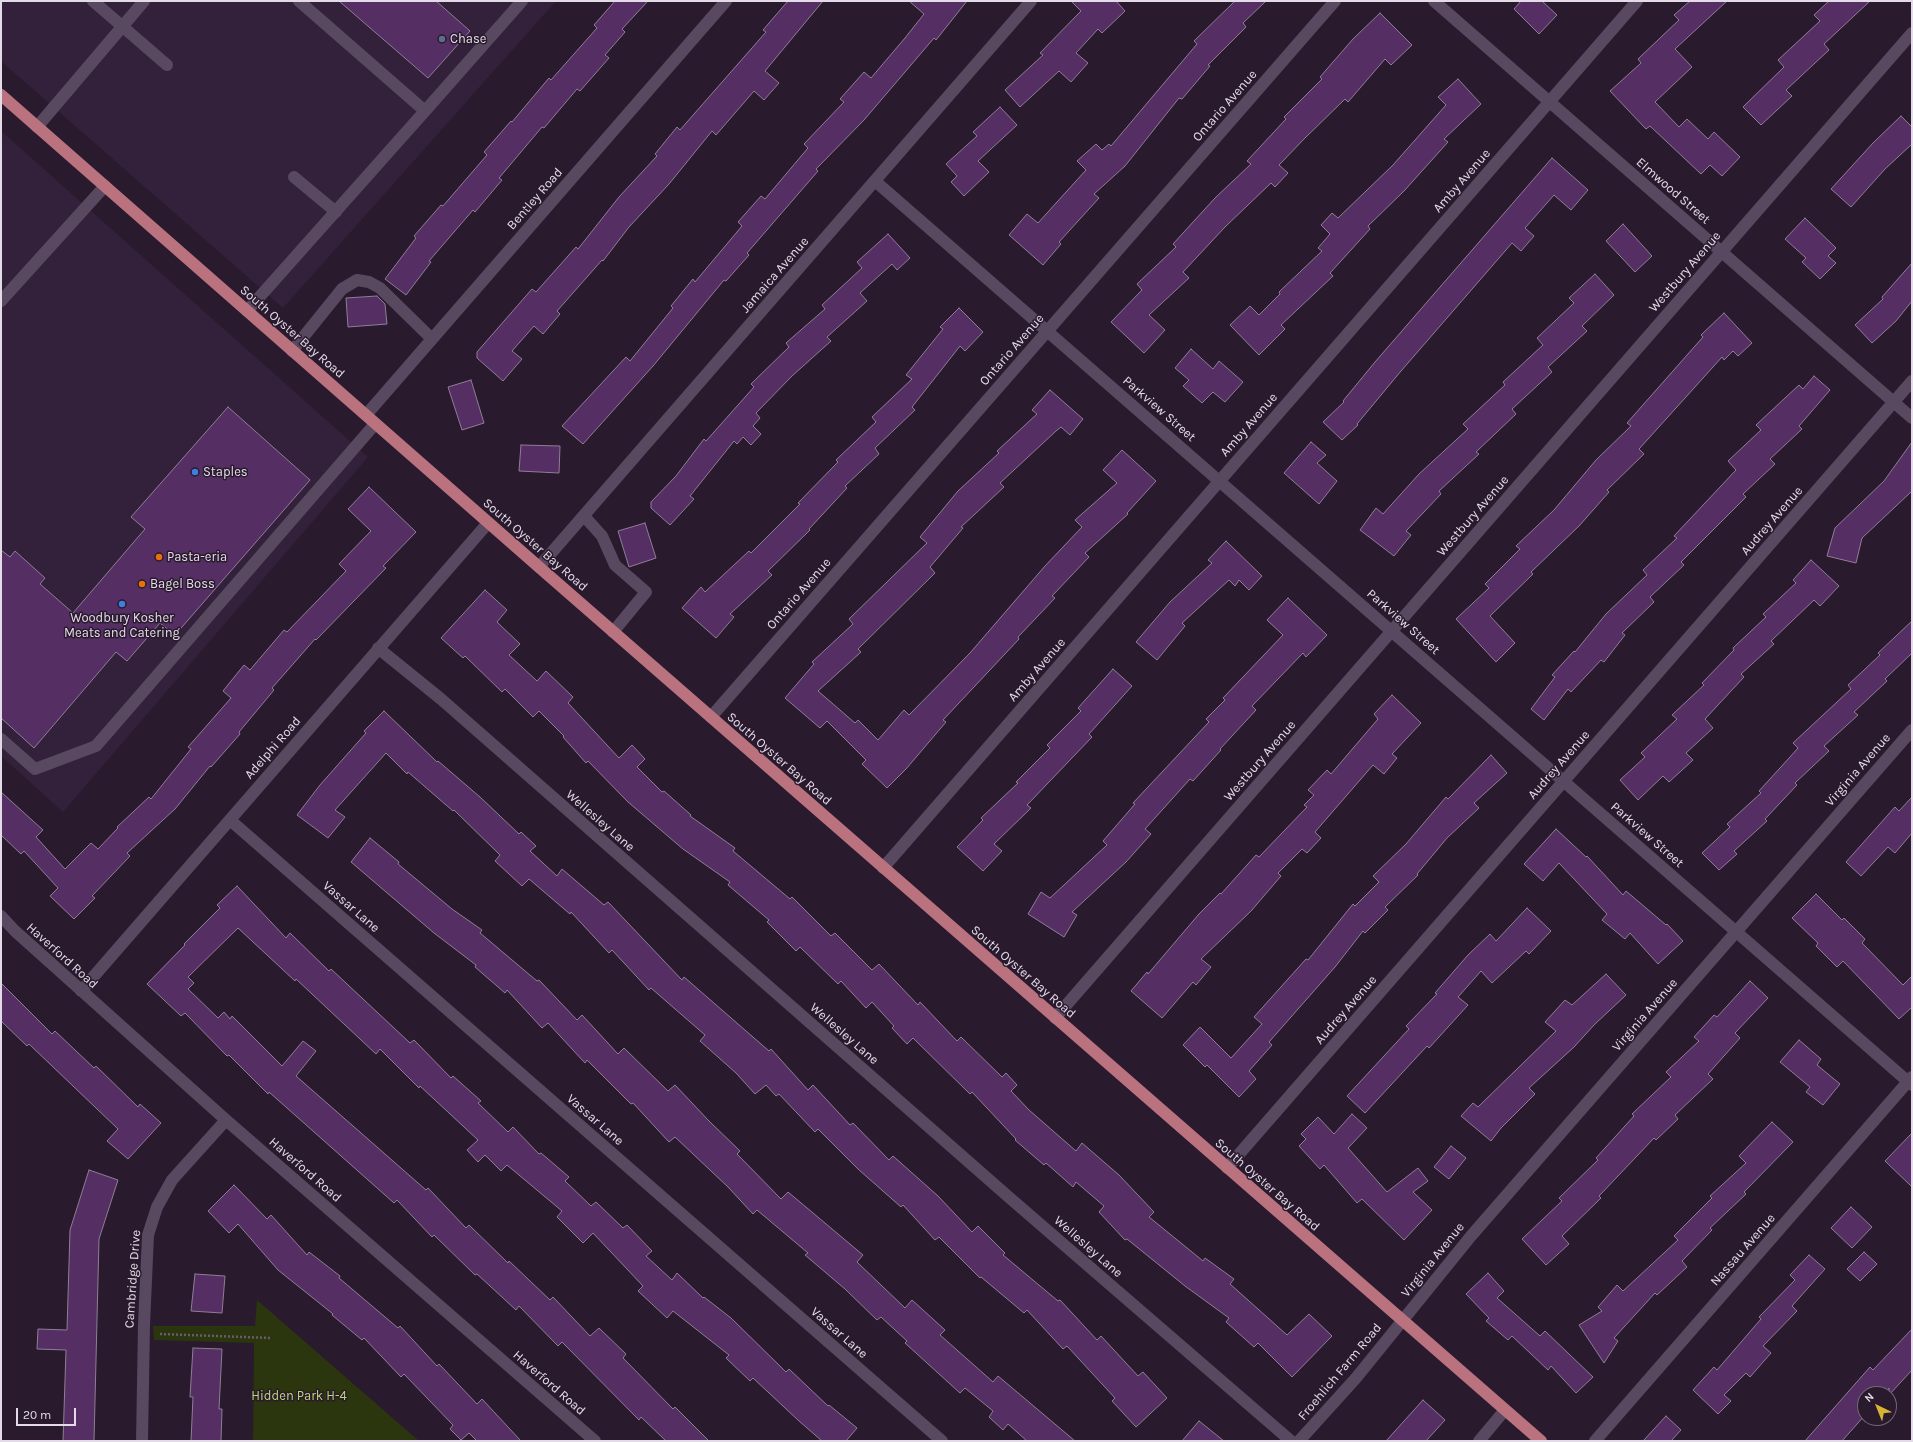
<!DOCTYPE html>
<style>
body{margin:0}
#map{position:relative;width:1913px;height:1442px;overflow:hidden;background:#291a2e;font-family:Karla,sans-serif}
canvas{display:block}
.frame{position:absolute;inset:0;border:2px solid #e4dbe8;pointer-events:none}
.north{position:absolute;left:1857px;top:1386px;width:40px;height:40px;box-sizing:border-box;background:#291a2e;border:1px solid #746778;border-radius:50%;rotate:317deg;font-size:11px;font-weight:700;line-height:16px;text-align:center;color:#e4dbe8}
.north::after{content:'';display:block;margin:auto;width:14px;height:18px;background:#d8b434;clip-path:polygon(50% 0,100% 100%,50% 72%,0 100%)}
.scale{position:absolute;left:16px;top:1408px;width:60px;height:18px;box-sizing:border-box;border:2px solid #e4dbe8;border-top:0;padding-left:5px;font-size:12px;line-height:14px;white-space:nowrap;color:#e4dbe8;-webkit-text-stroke:3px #291a2e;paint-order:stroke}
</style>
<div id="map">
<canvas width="1913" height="1442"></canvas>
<div class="frame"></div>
<div class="north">N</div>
<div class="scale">20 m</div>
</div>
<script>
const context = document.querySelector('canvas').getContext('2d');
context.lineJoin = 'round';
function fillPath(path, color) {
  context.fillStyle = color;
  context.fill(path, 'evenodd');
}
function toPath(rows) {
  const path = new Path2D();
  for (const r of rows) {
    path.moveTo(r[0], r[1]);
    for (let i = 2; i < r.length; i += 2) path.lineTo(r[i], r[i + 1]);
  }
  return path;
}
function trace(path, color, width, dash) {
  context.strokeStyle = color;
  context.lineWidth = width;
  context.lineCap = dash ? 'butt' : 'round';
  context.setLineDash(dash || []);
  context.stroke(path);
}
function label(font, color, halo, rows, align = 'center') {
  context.font = font + ' Karla,sans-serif';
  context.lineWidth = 3;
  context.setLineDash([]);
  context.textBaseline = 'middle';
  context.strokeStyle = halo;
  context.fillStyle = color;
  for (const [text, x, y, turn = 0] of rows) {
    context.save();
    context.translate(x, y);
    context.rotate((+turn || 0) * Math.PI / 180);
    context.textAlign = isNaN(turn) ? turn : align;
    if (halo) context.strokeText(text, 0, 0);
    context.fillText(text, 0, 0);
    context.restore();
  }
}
fillPath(toPath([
 [1,1,556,1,283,308,1,61],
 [1,131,368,457,63,812,1,756]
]), '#33213b');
fillPath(toPath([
 [257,1300,419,1441,253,1441,254,1343,154,1340,153,1326,255,1326]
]), '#2b360f');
const building = toPath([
 [339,1,436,1,470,31,428,78,339,1],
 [615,1,648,1,622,29,625,32,605,55,609,58,580,91,577,89,544,128,542,127,499,178,502,180,475,212,473,210,429,261,431,262,406,295,385,279,416,238,414,236,441,205,443,206,487,155,484,152,511,121,512,122,549,78,551,80,597,28,594,25,615,1],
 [788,1,823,1,765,71,779,83,764,100,754,91,716,135,712,131,669,184,629,227,603,261,602,260,557,311,560,314,543,334,534,326,512,351,522,359,503,381,477,358,477,352,532,289,536,292,576,247,578,249,619,197,657,156,655,154,677,127,680,130,766,32,763,30,788,1],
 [909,1,967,1,936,40,934,38,864,120,816,169,818,171,747,253,749,255,726,281,724,280,653,366,583,444,562,426,626,357,630,361,673,308,671,306,693,279,695,282,742,226,738,222,761,196,765,199,808,148,804,144,844,102,840,99,864,72,871,78,905,38,924,14,909,1],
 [1071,1,1116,1,1125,11,1102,33,1098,29,1076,53,1088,63,1071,82,1059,71,1020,107,1005,90,1043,55,1040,53,1081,11,1071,1],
 [1235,1,1266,1,1243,23,1246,27,1208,65,1210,66,1182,99,1179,98,1125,166,1094,194,1099,198,1059,242,1061,244,1043,265,1009,235,1027,214,1038,223,1086,170,1077,161,1096,144,1102,150,1109,144,1111,146,1197,44,1194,41,1235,1],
 [1521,1,1542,1,1557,15,1539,34,1514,9,1521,1],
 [1690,1,1727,1,1675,49,1692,67,1655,102,1679,127,1687,119,1708,139,1714,132,1740,157,1722,176,1710,165,1701,174,1650,126,1646,129,1610,91,1641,63,1638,59,1679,20,1674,15,1690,1],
 [1829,1,1870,1,1824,44,1829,50,1786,90,1792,96,1761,125,1743,107,1784,67,1778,60,1820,21,1814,15,1829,1],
 [1380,13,1412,45,1391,65,1385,59,1348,102,1345,99,1305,138,1279,165,1288,173,1275,187,1271,183,1225,227,1183,272,1189,278,1149,315,1165,330,1144,353,1111,322,1142,290,1137,284,1176,247,1173,244,1215,198,1251,164,1247,161,1286,119,1284,117,1322,79,1320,77,1353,39,1380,13],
 [1458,79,1481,104,1444,139,1448,142,1404,191,1368,226,1370,229,1330,273,1333,276,1281,325,1285,329,1259,355,1230,325,1250,306,1259,315,1280,294,1279,292,1322,251,1318,248,1330,234,1321,225,1332,213,1338,218,1393,165,1446,105,1438,97,1458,79],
 [1000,107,1017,125,978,161,989,172,964,196,951,182,957,176,946,164,977,136,973,132,1000,107],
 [1901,116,1912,127,1912,144,1885,169,1851,207,1831,189,1873,143,1901,116],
 [1552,158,1588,190,1571,210,1554,195,1525,228,1534,236,1521,251,1512,243,1401,371,1357,424,1358,425,1342,440,1323,422,1344,402,1343,401,1375,362,1552,158],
 [1805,218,1836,248,1828,256,1836,263,1820,279,1802,262,1806,258,1785,239,1805,218],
 [1623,224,1652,256,1635,272,1606,241,1623,224],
 [888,234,910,258,897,270,892,264,860,293,867,301,827,337,831,341,792,376,756,413,760,418,753,426,761,434,751,445,743,437,737,444,734,441,690,496,694,499,670,525,651,508,651,502,676,476,704,439,706,441,754,387,751,384,789,347,786,343,825,309,822,305,862,268,857,262,888,234],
 [1912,263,1912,301,1896,321,1872,343,1855,325,1883,299,1882,297,1912,263],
 [1595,274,1614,295,1582,326,1587,331,1548,367,1552,372,1512,409,1516,414,1476,452,1479,454,1439,491,1441,494,1406,531,1411,535,1394,556,1360,530,1376,508,1383,514,1419,474,1468,429,1463,424,1505,385,1503,382,1543,345,1537,338,1574,303,1569,298,1595,274],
 [377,296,385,304,387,324,348,327,346,298,377,296],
 [959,308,983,332,965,351,960,346,912,407,915,410,875,448,879,454,845,486,847,488,809,529,810,530,768,571,772,575,730,614,734,617,716,638,682,608,701,587,705,592,749,551,751,553,800,504,798,503,838,462,836,460,876,422,872,417,912,379,906,375,943,329,940,327,959,308],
 [1724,313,1752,343,1738,356,1733,351,1724,360,1722,357,1639,449,1644,454,1607,490,1609,492,1579,526,1531,572,1533,574,1490,616,1515,643,1496,662,1456,619,1489,588,1485,584,1520,549,1516,546,1554,510,1596,460,1631,426,1627,423,1703,337,1701,335,1724,313],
 [1191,349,1213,369,1219,361,1243,382,1225,402,1213,392,1202,403,1183,386,1189,380,1175,368,1191,349],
 [1814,376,1830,390,1799,426,1802,429,1770,459,1775,464,1743,494,1746,497,1681,562,1684,565,1650,597,1654,602,1622,633,1625,635,1604,662,1601,660,1571,692,1568,689,1544,720,1531,709,1555,677,1552,675,1574,651,1575,652,1606,614,1647,575,1643,570,1677,538,1674,536,1736,470,1728,461,1761,430,1756,425,1799,385,1803,389,1814,376],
 [471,380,484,423,462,430,448,387,471,380],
 [1050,390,1083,419,1070,435,1061,427,1056,431,1000,483,1004,487,961,527,963,528,930,567,935,573,858,649,861,652,818,691,855,723,858,720,878,740,904,710,909,715,970,653,1045,566,1082,527,1075,520,1117,483,1103,470,1122,450,1156,481,1127,513,1128,514,1085,553,1089,557,1052,596,1055,598,1018,637,1019,639,943,720,946,722,906,769,887,788,862,764,866,760,827,721,820,728,785,698,814,664,812,662,853,624,849,619,927,543,920,537,958,491,999,453,997,451,1037,414,1032,410,1050,390],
 [228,407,310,480,175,635,160,623,127,661,116,652,34,748,1,718,1,550,10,557,15,551,45,578,40,584,73,613,145,529,131,517,228,407],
 [1311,442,1326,455,1317,463,1337,481,1319,504,1284,473,1311,442],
 [1912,442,1912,491,1862,538,1856,563,1827,556,1835,528,1884,481,1912,442],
 [521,445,560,446,559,473,519,471,521,445],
 [369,487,416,532,383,566,386,568,316,640,315,639,272,688,274,690,239,732,240,734,211,767,210,766,175,809,127,853,130,856,92,896,95,898,74,919,50,896,58,888,24,851,21,854,1,835,1,792,43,830,36,837,65,869,91,843,98,849,118,828,117,827,149,797,151,799,191,749,188,747,231,698,223,691,244,665,250,670,284,630,287,632,346,571,339,564,371,531,348,509,369,487],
 [645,523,656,558,629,567,618,531,645,523],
 [1226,541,1262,576,1249,590,1239,580,1235,586,1229,580,1182,623,1185,626,1157,660,1136,642,1170,602,1212,563,1208,560,1226,541],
 [1811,560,1839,586,1820,606,1814,600,1771,641,1774,644,1741,674,1744,677,1705,719,1713,728,1686,753,1693,760,1669,782,1663,776,1638,800,1620,780,1645,757,1641,753,1677,719,1672,715,1704,685,1702,683,1734,650,1733,648,1766,617,1763,614,1796,583,1793,580,1811,560],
 [485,590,507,610,497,622,520,644,509,655,537,681,546,671,573,697,568,703,619,758,632,745,645,759,637,767,662,792,664,791,691,815,690,816,735,848,733,851,790,899,792,897,831,936,835,933,872,970,879,964,918,1005,920,1002,957,1041,961,1037,1002,1077,1006,1073,1017,1085,1011,1091,1029,1110,1076,1151,1082,1143,1119,1175,1154,1212,1149,1217,1203,1261,1205,1258,1234,1279,1230,1284,1287,1335,1309,1314,1332,1336,1292,1377,1258,1343,1254,1347,1226,1322,1229,1318,1185,1286,1127,1239,1125,1240,1099,1212,1104,1206,1076,1182,1073,1187,1046,1163,1044,1165,1015,1140,1016,1139,972,1092,970,1094,913,1038,907,1044,892,1028,894,1026,872,1002,866,1008,841,981,838,984,800,947,796,951,767,922,769,920,728,885,730,882,683,849,628,802,588,761,586,763,563,737,564,736,539,711,533,717,505,689,502,692,465,656,463,658,441,638,485,590],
 [1288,598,1327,635,1306,657,1303,653,1252,706,1256,710,1220,749,1221,750,1193,781,1190,779,1145,829,1151,834,1126,862,1072,912,1077,915,1064,937,1028,914,1041,892,1050,898,1107,845,1103,841,1135,804,1133,803,1209,722,1206,719,1225,700,1223,698,1283,635,1267,620,1288,598],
 [1912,621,1912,653,1885,679,1887,681,1854,712,1858,715,1824,746,1829,751,1795,783,1797,785,1765,819,1767,821,1734,851,1737,854,1719,870,1702,853,1730,827,1727,824,1761,793,1759,791,1790,757,1798,748,1793,743,1851,689,1848,685,1880,655,1878,653,1912,621],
 [1113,669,1132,686,1089,734,1092,737,1027,805,1031,808,994,844,1002,851,983,871,957,847,983,820,981,818,1018,783,1016,782,1050,748,1047,745,1081,711,1078,708,1113,669],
 [1392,695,1421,723,1392,754,1397,758,1384,774,1373,765,1315,832,1321,838,1307,853,1302,849,1278,873,1281,876,1251,911,1201,959,1211,967,1196,985,1193,982,1162,1018,1131,991,1147,972,1148,974,1199,914,1220,893,1221,894,1256,855,1259,857,1307,807,1304,805,1314,795,1308,790,1327,770,1331,774,1378,719,1374,714,1392,695],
 [384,711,437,762,438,761,480,797,519,834,521,832,536,846,530,851,557,876,562,869,604,905,608,902,682,980,684,977,769,1051,771,1049,808,1090,813,1085,850,1125,853,1123,889,1160,893,1156,938,1196,972,1232,978,1226,1005,1253,1003,1255,1058,1301,1060,1300,1097,1340,1101,1336,1138,1376,1143,1372,1167,1398,1136,1427,1112,1401,1115,1398,1067,1346,1063,1349,1027,1310,1024,1313,981,1277,980,1278,939,1237,935,1240,903,1205,901,1207,858,1169,818,1129,815,1132,779,1094,776,1096,766,1085,755,1094,736,1073,700,1041,705,1035,651,988,649,990,612,950,609,953,571,912,570,914,529,879,522,886,495,861,500,855,454,810,453,811,408,772,407,774,386,753,335,810,345,817,328,838,297,815,320,785,366,733,364,731,384,711],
 [1491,755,1507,773,1474,803,1479,808,1447,838,1417,874,1418,875,1385,907,1388,910,1365,933,1363,931,1335,967,1269,1042,1272,1045,1249,1071,1256,1079,1239,1097,1207,1065,1205,1067,1183,1045,1200,1027,1231,1058,1262,1024,1254,1017,1306,959,1308,960,1353,904,1355,906,1379,882,1373,876,1406,844,1446,797,1448,799,1491,755],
 [1912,797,1912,833,1895,853,1888,847,1861,876,1846,862,1895,807,1899,811,1912,797],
 [1556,829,1586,857,1587,856,1623,895,1626,891,1666,925,1667,924,1683,941,1658,964,1630,933,1625,939,1602,920,1607,914,1559,863,1543,881,1524,864,1556,829],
 [370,838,399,862,398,864,452,909,482,930,480,933,537,981,539,980,577,1020,582,1015,618,1054,624,1048,668,1091,675,1085,709,1121,740,1151,737,1154,781,1199,788,1192,863,1255,857,1262,905,1308,912,1300,945,1330,940,1335,993,1382,998,1376,1075,1441,1027,1441,1008,1424,1003,1430,989,1417,993,1411,965,1388,960,1393,905,1343,907,1341,881,1317,877,1320,845,1289,805,1255,808,1253,757,1210,753,1214,728,1187,675,1137,669,1142,633,1103,631,1104,587,1060,585,1063,548,1023,542,1028,507,990,505,993,475,967,476,965,434,933,351,862,370,838],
 [237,886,286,938,290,933,329,971,331,969,410,1043,414,1040,451,1078,453,1076,481,1101,478,1103,508,1132,513,1127,539,1154,541,1153,569,1177,565,1181,591,1206,596,1202,623,1228,627,1225,652,1251,646,1256,672,1280,677,1273,703,1298,704,1297,731,1318,786,1372,789,1369,828,1406,829,1405,857,1428,846,1441,822,1441,799,1421,753,1378,750,1381,726,1358,729,1355,673,1311,667,1318,638,1291,643,1286,593,1233,583,1243,557,1217,562,1211,507,1165,501,1171,485,1155,478,1162,467,1150,478,1140,420,1086,419,1088,380,1049,376,1054,296,979,295,981,238,928,188,977,194,983,188,989,218,1018,224,1012,230,1019,232,1016,282,1066,303,1041,316,1051,296,1076,426,1190,428,1188,466,1228,469,1225,508,1263,509,1261,550,1300,553,1297,590,1336,599,1328,626,1354,623,1358,673,1409,675,1407,709,1441,666,1441,641,1417,639,1420,562,1342,558,1346,519,1306,516,1310,477,1274,475,1275,434,1235,432,1237,397,1200,394,1203,269,1092,268,1094,229,1055,227,1056,185,1013,181,1016,147,984,185,945,184,944,220,908,217,905,237,886],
 [1816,894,1842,920,1844,918,1865,939,1862,943,1903,985,1912,976,1912,1007,1899,1019,1843,961,1837,967,1816,946,1818,943,1792,918,1816,894],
 [1527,908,1551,931,1529,954,1526,951,1492,983,1481,971,1458,997,1468,1005,1429,1048,1427,1046,1365,1113,1347,1096,1409,1029,1406,1026,1437,994,1435,993,1468,955,1490,934,1496,941,1527,908],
 [1606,974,1626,995,1594,1025,1574,1047,1529,1088,1535,1094,1501,1128,1491,1141,1461,1116,1473,1103,1478,1107,1556,1031,1545,1022,1565,1000,1572,1005,1606,974],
 [1750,981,1768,998,1735,1033,1740,1038,1708,1074,1713,1079,1675,1115,1678,1119,1656,1140,1654,1138,1599,1196,1601,1198,1562,1236,1569,1244,1546,1265,1522,1239,1562,1201,1559,1198,1598,1160,1596,1158,1634,1116,1632,1114,1671,1077,1666,1072,1699,1041,1694,1037,1714,1015,1717,1017,1750,981],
 [1,983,52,1034,55,1031,94,1068,96,1066,138,1107,140,1104,161,1123,128,1159,107,1141,118,1129,29,1044,27,1046,1,1021,1,983],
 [1799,1040,1821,1059,1817,1065,1840,1084,1823,1105,1806,1092,1810,1087,1780,1062,1799,1040],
 [1352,1114,1367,1128,1348,1148,1387,1192,1418,1168,1428,1181,1413,1192,1432,1210,1404,1240,1362,1199,1357,1203,1324,1165,1320,1169,1299,1146,1306,1139,1301,1134,1318,1117,1334,1134,1352,1114],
 [1772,1122,1793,1142,1744,1192,1746,1194,1710,1228,1712,1230,1682,1261,1687,1267,1657,1295,1655,1293,1614,1338,1618,1341,1604,1363,1579,1325,1602,1311,1598,1307,1617,1285,1623,1291,1678,1240,1674,1236,1712,1198,1710,1196,1746,1163,1739,1156,1772,1122],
 [1912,1133,1912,1187,1885,1161,1912,1133],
 [1451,1146,1466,1158,1449,1179,1434,1167,1451,1146],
 [89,1170,118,1180,99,1239,94,1441,63,1441,66,1350,37,1349,38,1329,67,1330,70,1230,89,1170],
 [234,1185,267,1219,271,1215,307,1255,309,1252,340,1276,339,1278,398,1328,400,1326,437,1366,439,1364,477,1404,482,1399,521,1441,477,1441,469,1433,461,1440,450,1429,453,1425,404,1374,401,1377,364,1338,362,1340,332,1315,333,1314,278,1270,238,1224,229,1233,208,1211,234,1185],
 [1851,1207,1872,1227,1852,1248,1831,1228,1851,1207],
 [1864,1252,1877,1264,1860,1281,1847,1269,1864,1252],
 [1809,1255,1825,1269,1792,1306,1797,1311,1763,1346,1771,1353,1750,1377,1746,1373,1724,1395,1731,1401,1718,1414,1693,1390,1714,1367,1717,1370,1761,1319,1759,1317,1795,1280,1790,1275,1809,1255],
 [1488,1273,1504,1291,1497,1298,1540,1336,1545,1331,1593,1377,1576,1393,1551,1366,1548,1370,1512,1336,1508,1340,1486,1321,1489,1318,1466,1294,1488,1273],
 [195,1274,225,1276,222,1313,191,1311,195,1274],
 [1912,1329,1912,1370,1889,1395,1889,1388,1884,1394,1865,1394,1865,1415,1842,1441,1805,1441,1870,1367,1873,1370,1912,1329],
 [193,1348,222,1349,219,1409,222,1409,221,1441,191,1441,193,1397,190,1397,193,1348],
 [1423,1400,1445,1420,1426,1441,1386,1441,1423,1400],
 [1666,1416,1681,1430,1671,1441,1643,1441,1666,1416],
 [1199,1421,1224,1441,1182,1441,1199,1421]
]);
fillPath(building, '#552f63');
trace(building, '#8f7e96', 1);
trace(toPath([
 [160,1334,271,1338]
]), '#695c6d', 2.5, [2, 2]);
trace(toPath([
 [93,1,167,65],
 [1434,1,1912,418],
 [425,111,522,1],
 [37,127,144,1],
 [294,177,336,212],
 [875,181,1912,1085],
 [1,301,105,186],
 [247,311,425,111,299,1],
 [292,351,342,289,357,280,369,282,380,288,432,339],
 [366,415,726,1],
 [584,516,602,536,615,565,646,592,613,632],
 [539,567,1031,1],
 [378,648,441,699,1011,1199,1291,1441],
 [711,717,1335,1],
 [1,739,35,769,96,746,375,424],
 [230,820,942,1441],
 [883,868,1637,1],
 [1,916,15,931,226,1120,595,1441],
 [81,991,488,523],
 [1055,1018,1912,33],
 [1227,1168,1912,381],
 [142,1441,144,1325,148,1235,157,1207,172,1180,226,1120],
 [1299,1441,1356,1378,1471,1236,1912,730],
 [1479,1441,1505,1410],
 [1595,1441,1912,1077]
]), '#594960', 12);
trace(toPath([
 [1,95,539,567,1541,1441]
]), '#ba727f', 12);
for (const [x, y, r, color] of [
 [442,39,4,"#5c6f8a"],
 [195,472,4,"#3f7fe0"],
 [159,557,4,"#e8710a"],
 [142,584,4,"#e8710a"],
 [122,604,4,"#3f7fe0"]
]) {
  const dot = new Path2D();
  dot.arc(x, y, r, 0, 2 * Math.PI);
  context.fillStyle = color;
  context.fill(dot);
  trace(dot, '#291a2e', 1.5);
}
label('13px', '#e4dbe8', '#291a2e', [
 ["Chase",450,39],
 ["Staples",203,472],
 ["Pasta-eria",167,557],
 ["Bagel Boss",150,584],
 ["Woodbury Kosher",122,618,"center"],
 ["Meats and Catering",122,633,"center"]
], 'left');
label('13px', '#e4dbe8', '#291a2e', [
 ["Ontario Avenue",1225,106,-49],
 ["Amby Avenue",1462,181,-49],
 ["Elmwood Street",1673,191,41],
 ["Bentley Road",535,199,-49],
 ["Westbury Avenue",1685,272,-49],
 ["Jamaica Avenue",775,275,-49],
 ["South Oyster Bay Road",292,332,41],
 ["Ontario Avenue",1012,350,-49],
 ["Parkview Street",1159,409,41],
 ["Amby Avenue",1249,425,-49],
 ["Westbury Avenue",1473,516,-49],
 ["Audrey Avenue",1772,521,-49],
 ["South Oyster Bay Road",535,545,41],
 ["Ontario Avenue",799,594,-49],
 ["Parkview Street",1403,622,41],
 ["Amby Avenue",1037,670,-49],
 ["Adelphi Road",273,748,-49],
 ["South Oyster Bay Road",779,759,41],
 ["Westbury Avenue",1260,761,-49],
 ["Audrey Avenue",1559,765,-49],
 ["Virginia Avenue",1858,770,-49],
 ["Wellesley Lane",600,821,41],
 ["Parkview Street",1647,835,41],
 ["Vassar Lane",351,907,41],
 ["Haverford Road",62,956,42],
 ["South Oyster Bay Road",1023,972,41],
 ["Audrey Avenue",1346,1010,-49],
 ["Virginia Avenue",1645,1015,-49],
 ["Wellesley Lane",844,1034,41],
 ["Vassar Lane",595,1120,41],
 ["Haverford Road",305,1170,41],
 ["South Oyster Bay Road",1267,1185,41],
 ["Wellesley Lane",1088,1247,41],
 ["Nassau Avenue",1743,1250,-49],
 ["Virginia Avenue",1433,1260,-51],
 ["Cambridge Drive",133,1279,-86],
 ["Vassar Lane",839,1333,41],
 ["Froehlich Farm Road",1340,1372,-50],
 ["Haverford Road",549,1383,41]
]);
label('13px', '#bbd878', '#291a2e', [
 ["Hidden Park H-4",299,1396]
]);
</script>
